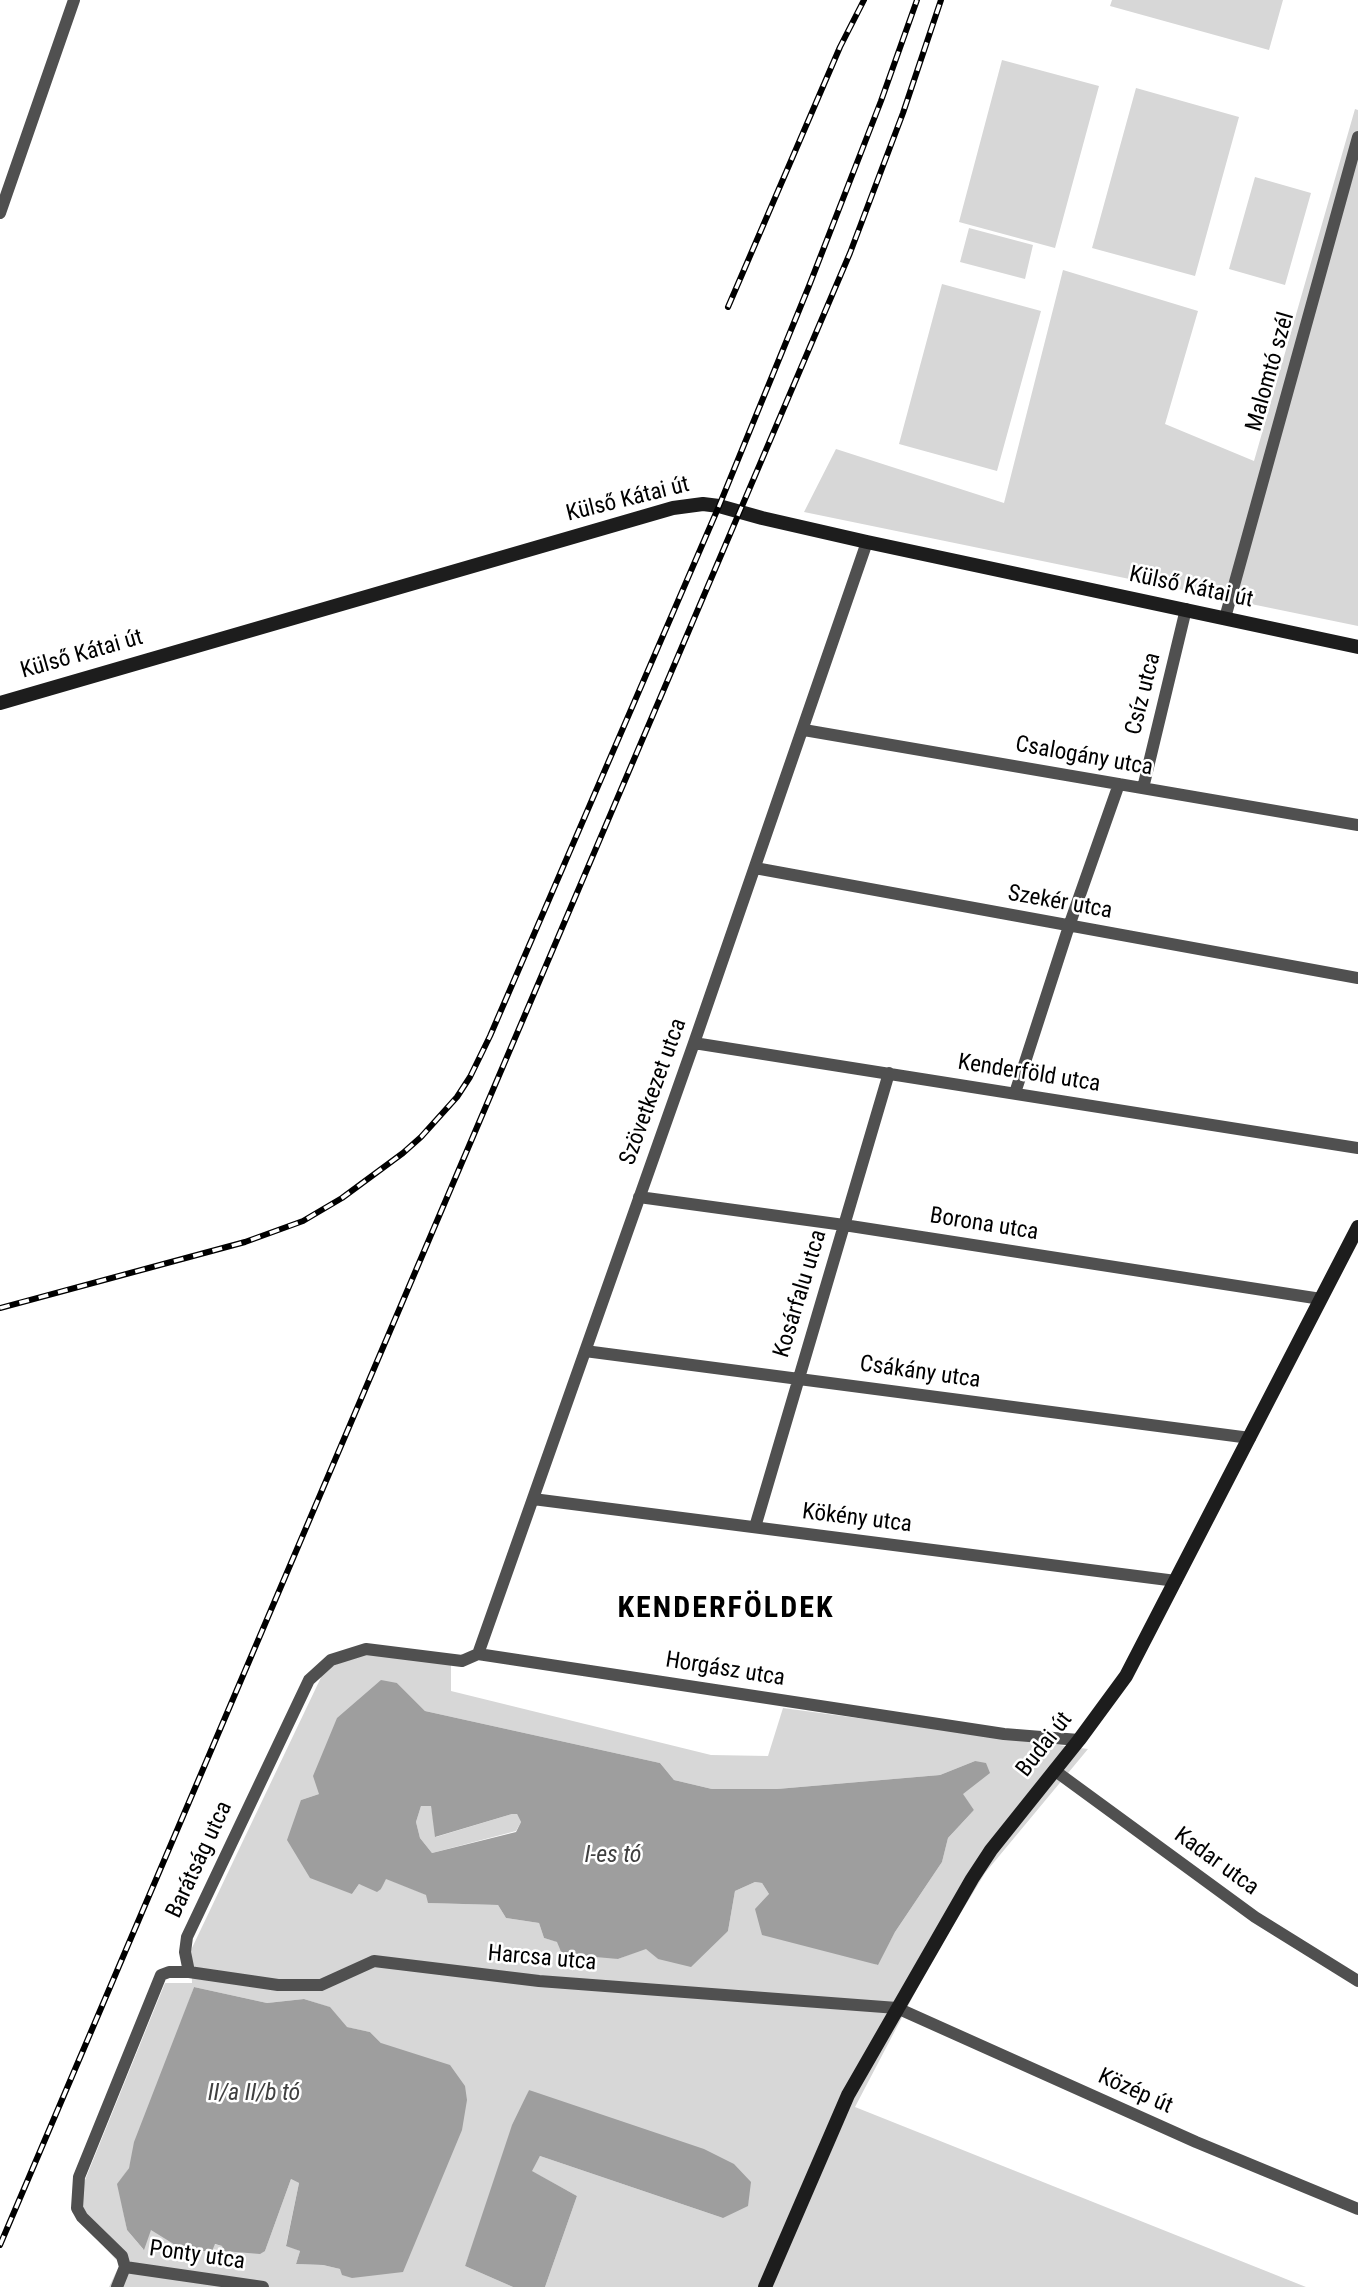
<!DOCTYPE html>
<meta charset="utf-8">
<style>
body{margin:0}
canvas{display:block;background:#fff}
</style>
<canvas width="1358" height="2287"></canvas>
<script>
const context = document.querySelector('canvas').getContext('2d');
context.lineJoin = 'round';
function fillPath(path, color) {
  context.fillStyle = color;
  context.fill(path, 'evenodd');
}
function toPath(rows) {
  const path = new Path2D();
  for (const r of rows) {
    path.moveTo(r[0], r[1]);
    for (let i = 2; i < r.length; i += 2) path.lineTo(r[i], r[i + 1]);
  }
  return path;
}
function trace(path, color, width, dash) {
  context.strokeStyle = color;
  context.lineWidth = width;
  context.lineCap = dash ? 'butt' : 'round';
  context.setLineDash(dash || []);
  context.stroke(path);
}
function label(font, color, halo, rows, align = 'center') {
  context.font = font + ' "Roboto Condensed",sans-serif';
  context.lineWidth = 5;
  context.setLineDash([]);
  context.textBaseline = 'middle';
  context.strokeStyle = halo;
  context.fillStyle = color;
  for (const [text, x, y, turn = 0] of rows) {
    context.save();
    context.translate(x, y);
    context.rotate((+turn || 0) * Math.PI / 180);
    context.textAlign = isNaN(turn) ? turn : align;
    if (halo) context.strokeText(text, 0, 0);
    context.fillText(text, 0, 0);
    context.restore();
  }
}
fillPath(toPath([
 [1112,0,1283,0,1269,50,1110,6],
 [1002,60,1099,86,1055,248,959,222],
 [1136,88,1239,117,1195,276,1092,248],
 [1355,109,1358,110,1358,626,804,512,836,449,1004,503,1063,270,1198,311,1165,424,1254,461],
 [1255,177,1311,193,1285,285,1229,269],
 [969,228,1033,245,1025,279,960,262],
 [942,284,1041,311,997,471,899,444],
 [368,1652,451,1663,451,1691,711,1755,768,1756,783,1708,1088,1749,985,1873,931,1962,855,2107,1306,2287,545,2287,577,2196,531,2171,540,2156,723,2218,529,2090,465,2266,513,2287,109,2287,120,2264,72,2212,165,1983,192,1983,191,1950,325,1669],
 [397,1683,425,1711,660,1763,674,1780,712,1789,777,1789,940,1775,975,1761,962,1794,974,1810,948,1838,942,1862,895,1932,877,1965,769,1894,762,1883,755,1882,735,1891,728,1931,658,1959,646,1948,618,1959,544,1938,539,1923,506,1918,498,1905,429,1903,427,1895,385,1878,381,1889,359,1884,352,1894,301,1800,319,1794],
 [194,1987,267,2003,304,1999,329,2007,346,2027,370,2032,381,2043,340,2269,323,2265,296,2264,300,2251,286,2245,299,2183,291,2179,265,2251,222,2246,151,2229,143,2249,127,2230,118,2184,129,2168],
 [431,1805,436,1837,512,1814,517,1814,521,1822,516,1831,432,1853,420,1838,416,1822,421,1806]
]), '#d7d7d7');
fillPath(toPath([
 [381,1680,397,1683,425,1711,660,1763,674,1780,712,1789,777,1789,940,1775,975,1761,986,1763,990,1773,963,1794,974,1810,948,1838,942,1862,895,1932,878,1965,762,1935,755,1909,769,1894,762,1883,755,1882,735,1891,728,1931,691,1967,658,1959,646,1949,618,1959,562,1954,557,1942,544,1938,539,1923,506,1918,498,1905,428,1903,426,1895,386,1879,381,1889,377,1892,359,1884,352,1894,310,1878,287,1840,301,1800,319,1794,313,1776,337,1718],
 [421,1806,431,1806,435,1837,512,1814,517,1814,521,1822,516,1832,432,1853,420,1838,416,1822],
 [194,1987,267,2003,304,1999,330,2007,347,2027,370,2032,381,2043,450,2065,465,2086,467,2100,462,2130,403,2272,352,2278,342,2275,340,2269,323,2265,296,2264,300,2251,286,2246,299,2183,291,2179,265,2251,260,2254,224,2251,222,2246,215,2244,212,2251,185,2251,151,2230,144,2250,127,2230,117,2184,129,2168,134,2142],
 [529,2090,704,2149,734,2164,751,2182,748,2206,723,2218,540,2156,532,2171,577,2196,545,2287,513,2287,465,2266,512,2125]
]), '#9e9e9e');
trace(toPath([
 [0,213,74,0],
 [1225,618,1358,137],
 [804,730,1358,825],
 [1143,788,1186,609],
 [755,868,1358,978],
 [694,1043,1358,1148],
 [1015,1093,1069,926,1119,784],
 [639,1197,844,1225,1321,1299],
 [585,1351,1250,1438],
 [533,1499,1176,1581],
 [755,1527,889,1073],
 [478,1654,694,1043,867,542],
 [1054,1770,1255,1917,1358,1981],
 [189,1972,185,1952,187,1937,309,1680,331,1660,366,1649,462,1661,478,1654,1004,1734,1079,1740],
 [125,2267,263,2287],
 [117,2287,125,2267,122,2256,82,2217,77,2208,79,2177,161,1975,169,1972,189,1972,278,1985,321,1985,374,1961,539,1981,897,2008,1196,2142,1358,2209]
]), '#505050', 12);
trace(toPath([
 [0,703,673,508,703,504,719,506,762,518,867,542,1358,647],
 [765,2287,848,2095,972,1879,991,1850,1079,1740,1126,1676,1358,1227]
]), '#1d1d1d', 14);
const rail = toPath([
 [728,307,840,47,864,0],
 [0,1308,245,1242,303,1221,342,1198,403,1153,421,1137,457,1097,470,1077,490,1036,719,506,809,286,881,101,917,0],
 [0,2245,850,253,903,113,941,0]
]);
trace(rail, '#000', 6);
trace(rail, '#fff', 3.5, [10]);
label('23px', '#000', '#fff', [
 ["Malomtó szél",1271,372,-74],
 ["Külső Kátai út",628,500,-14],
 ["Külső Kátai út",1191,588,12],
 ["Külső Kátai út",82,655,-16],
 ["Csíz utca",1144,694,-76],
 ["Csalogány utca",1084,757,10],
 ["Szekér utca",1060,903,10],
 ["Kenderföld utca",1029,1074,9],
 ["Szövetkezet utca",654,1092,-70],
 ["Borona utca",984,1225,9],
 ["Kosárfalu utca",801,1294,-73],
 ["Csákány utca",920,1373,8],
 ["Kökény utca",857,1519,7],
 ["Horgász utca",725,1670,9],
 ["Budai út",1045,1745,-52],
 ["Barátság utca",200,1860,-65],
 ["Kadar utca",1216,1862,36],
 ["Harcsa utca",542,1959,5],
 ["Közép út",1135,2092,24],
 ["Ponty utca",197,2256,8]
]);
label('italic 24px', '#3f3f3f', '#fff', [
 ["I-es tó",613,1856],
 ["II/a II/b tó",254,2094]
]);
context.letterSpacing = '2px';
label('bold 30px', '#000', '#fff', [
 ["KENDERFÖLDEK",726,1609]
]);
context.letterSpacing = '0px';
</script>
